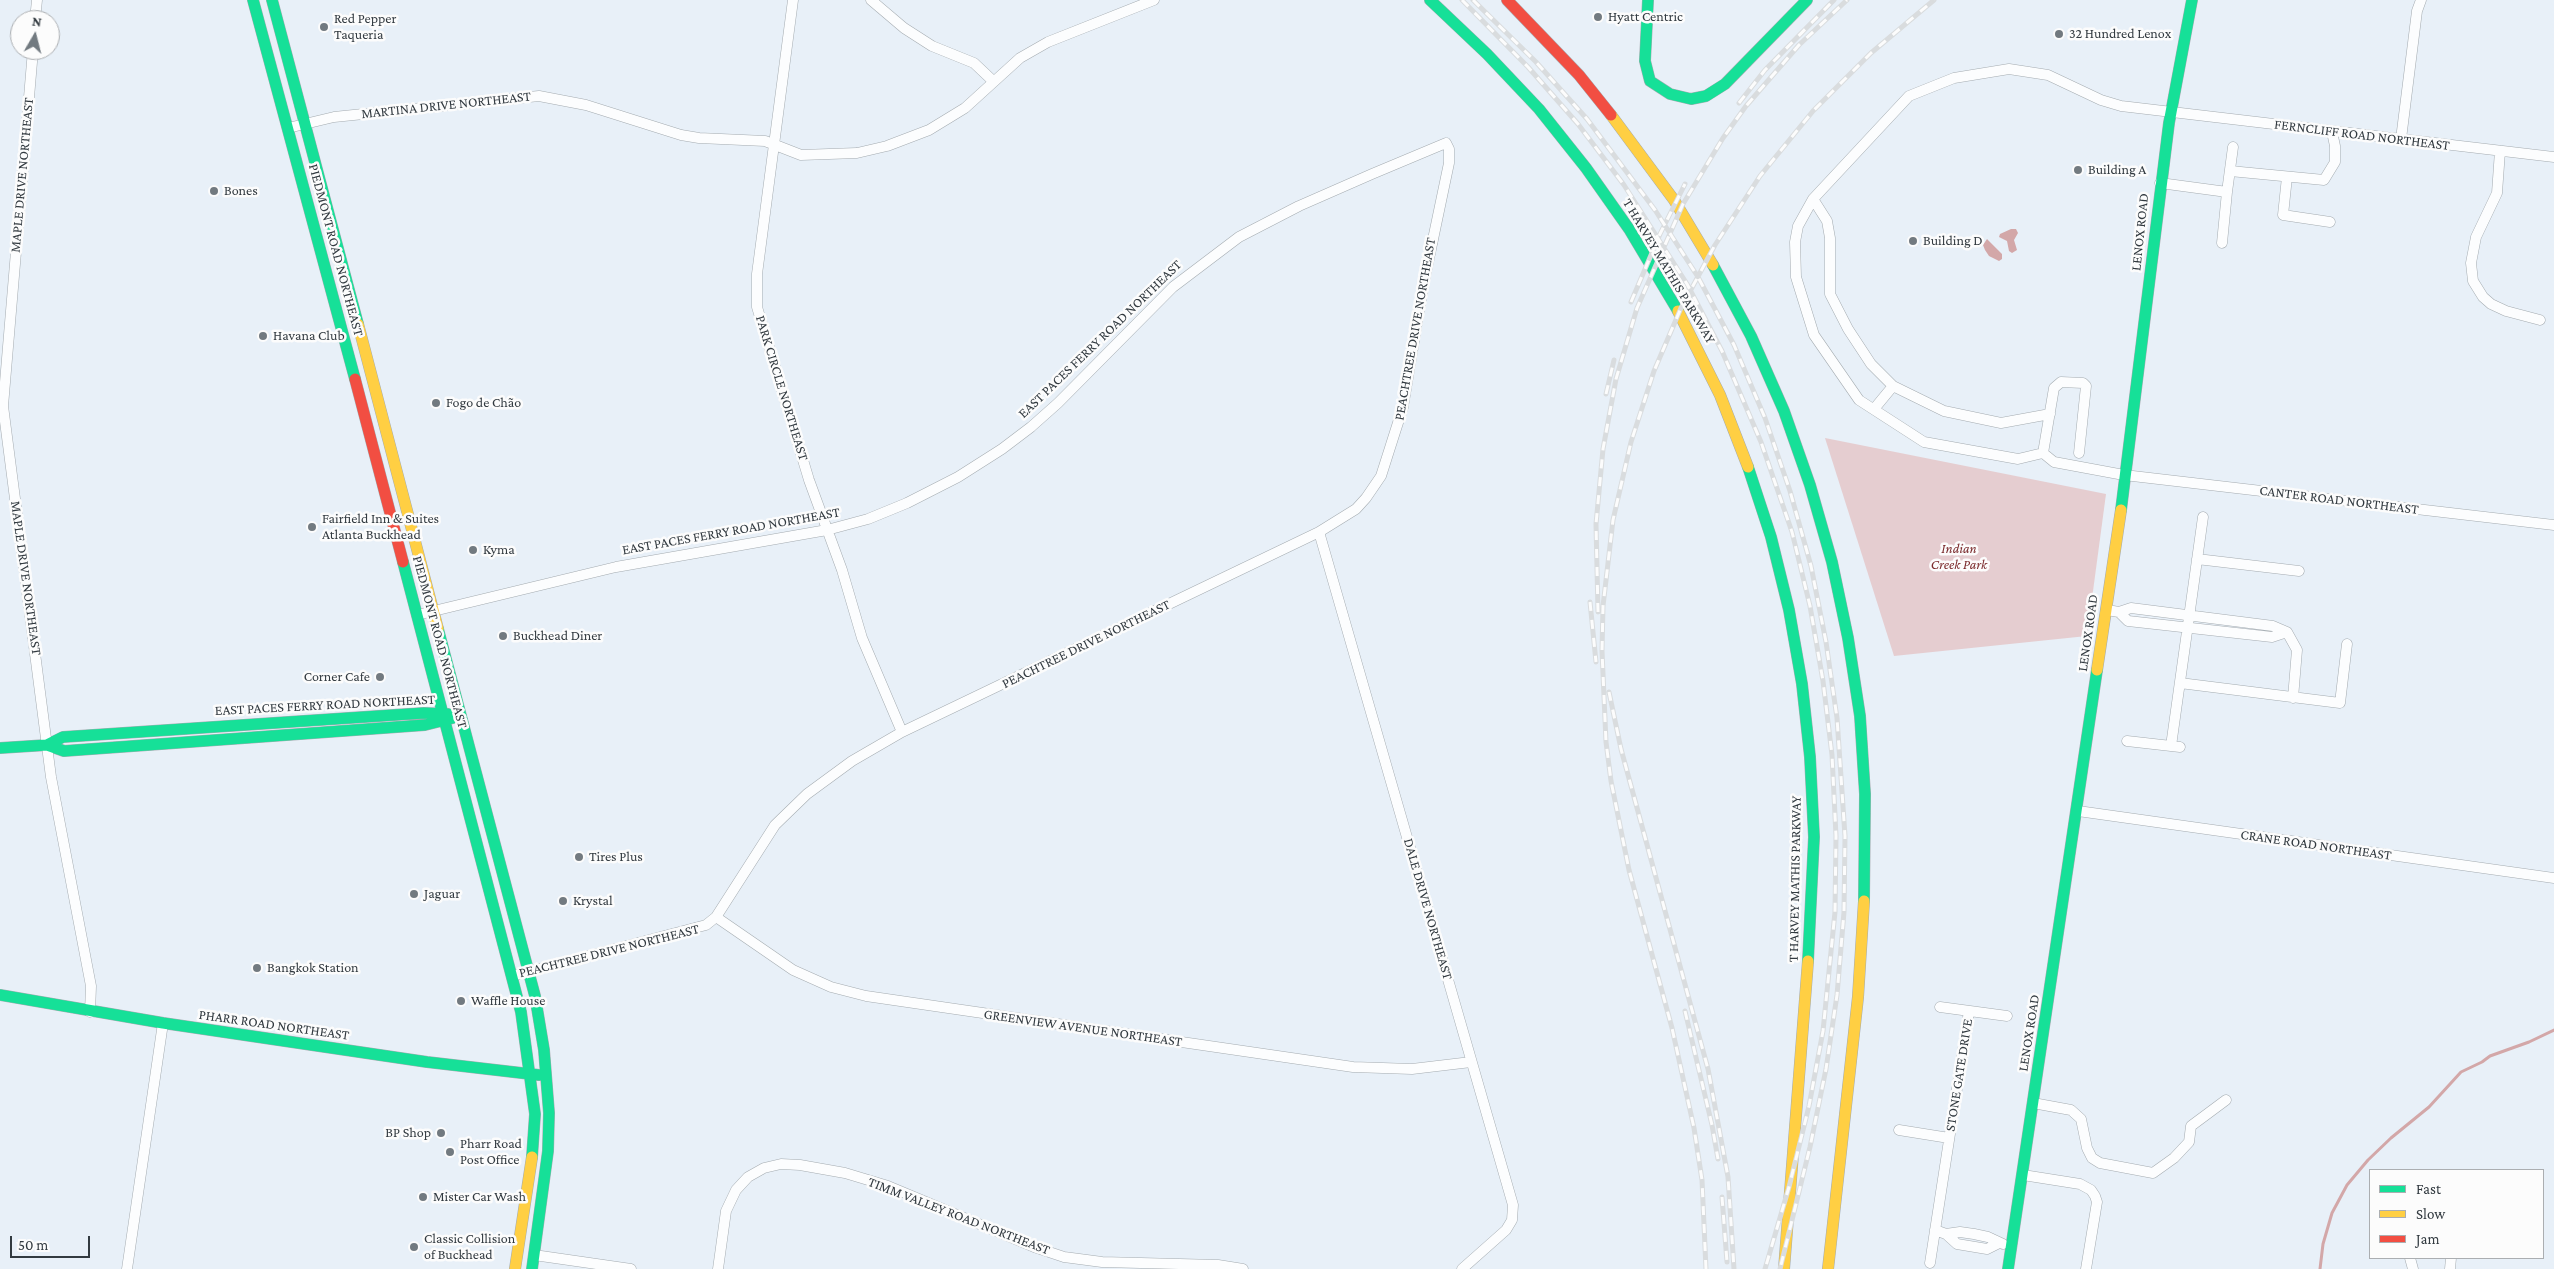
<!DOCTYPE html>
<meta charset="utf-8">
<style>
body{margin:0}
#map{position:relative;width:2554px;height:1269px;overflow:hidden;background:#e8f0f8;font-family:"Crimson Pro",serif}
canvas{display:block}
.legend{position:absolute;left:2369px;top:1169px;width:175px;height:90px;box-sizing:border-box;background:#fcfcfc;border:1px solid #abaeb1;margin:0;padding:6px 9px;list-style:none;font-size:15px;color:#323a40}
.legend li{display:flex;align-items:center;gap:10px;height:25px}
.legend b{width:25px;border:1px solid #abaeb1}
.north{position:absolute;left:10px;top:10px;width:50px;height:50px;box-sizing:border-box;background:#fcfcfc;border:1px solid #abaeb1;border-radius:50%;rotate:8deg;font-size:14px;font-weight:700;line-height:20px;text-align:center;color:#323a40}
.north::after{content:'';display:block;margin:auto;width:18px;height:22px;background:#727a80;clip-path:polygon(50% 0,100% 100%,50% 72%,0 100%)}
.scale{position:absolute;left:10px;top:1236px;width:80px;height:22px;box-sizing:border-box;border:2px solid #323a40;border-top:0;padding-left:6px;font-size:15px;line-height:18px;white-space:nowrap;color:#323a40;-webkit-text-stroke:4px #fcfcfc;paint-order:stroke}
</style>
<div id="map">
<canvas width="2554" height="1269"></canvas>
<ul class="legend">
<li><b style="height:6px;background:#16e098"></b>Fast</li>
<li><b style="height:6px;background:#ffcf43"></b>Slow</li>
<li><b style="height:6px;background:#f24e42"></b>Jam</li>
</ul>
<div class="north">N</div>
<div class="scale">50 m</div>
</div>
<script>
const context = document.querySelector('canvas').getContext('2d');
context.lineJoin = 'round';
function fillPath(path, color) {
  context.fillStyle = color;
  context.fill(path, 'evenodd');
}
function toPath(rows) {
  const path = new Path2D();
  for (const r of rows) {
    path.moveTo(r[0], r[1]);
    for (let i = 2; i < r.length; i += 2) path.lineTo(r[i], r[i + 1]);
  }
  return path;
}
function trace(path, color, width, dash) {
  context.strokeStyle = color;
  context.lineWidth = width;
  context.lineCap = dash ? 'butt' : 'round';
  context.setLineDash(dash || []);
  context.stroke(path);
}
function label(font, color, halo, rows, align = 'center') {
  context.font = font + ' "Crimson Pro",serif';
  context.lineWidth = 5;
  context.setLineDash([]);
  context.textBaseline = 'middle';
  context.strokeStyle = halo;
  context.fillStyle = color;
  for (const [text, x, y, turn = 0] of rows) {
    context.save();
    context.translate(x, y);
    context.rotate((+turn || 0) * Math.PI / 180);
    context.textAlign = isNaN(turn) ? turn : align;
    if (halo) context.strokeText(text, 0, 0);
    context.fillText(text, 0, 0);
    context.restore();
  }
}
fillPath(toPath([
 [1825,438,2106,494,2087,636,1894,656]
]), '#e5cdd0');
fillPath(toPath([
 [2011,229,2016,229,2018,233,2014,240,2017,250,2012,253,2009,251,2007,241,1999,237,2000,234],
 [1987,239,2002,254,2002,259,1999,261,1989,256,1985,250,1983,245]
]), '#d3a7a8');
trace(toPath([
 [2320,1269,2323,1244,2332,1213,2347,1185,2368,1160,2391,1138,2429,1107,2461,1072,2482,1062,2490,1056,2529,1042,2554,1030]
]), '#d3a7a8', 3);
const street = toPath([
 [793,0,757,274,757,307,809,480,842,570,862,638,902,732],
 [871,0,904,28,932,46,974,63,993,81],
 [35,20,37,0],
 [33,50,3,406,51,777,91,986,90,1012],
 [288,128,334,117,539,96,586,105,681,135,699,138,765,141,801,155,857,153,887,146,929,130,965,108,1020,58,1048,42,1154,0],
 [2401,139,2417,11,2421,0],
 [2500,151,2497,193,2476,237,2471,263,2473,281,2483,297,2491,304,2506,311,2540,320],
 [2554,157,2121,106,2101,100,2048,75,2009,69,1954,78,1909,96,1813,199,1798,226,1795,242,1796,277,1814,335,1859,400,1924,442,2018,459,2043,453,2054,462,2124,475,2554,525],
 [2230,171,2324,180,2335,162,2335,146,2332,132],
 [2287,177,2283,215,2330,222],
 [2160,183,2227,192,2222,243],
 [2227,192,2233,147],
 [1813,199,1827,221,1830,238,1830,294,1848,329,1871,364,1893,386,1944,411,2001,423,2050,414],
 [1874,409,1893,386],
 [2043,453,2054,388,2061,382,2083,383,2086,386,2079,453],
 [1319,532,1513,1205,1512,1220,1506,1230,1462,1269],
 [2197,559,2299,571],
 [2107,610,2119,612,2131,608,2273,626,2287,632,2297,650,2293,698],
 [2119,612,2128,621,2272,637,2287,632],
 [417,615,616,567,827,530,868,519,907,503,958,477,1002,449,1031,427,1058,403,1173,287,1239,237,1299,206,1372,174,1446,143,1449,149,1449,163,1423,287,1403,407,1381,476,1366,498,1356,509,1319,532,902,732,852,761,807,794,775,825,716,917,706,925,512,976],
 [2180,683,2340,703,2347,644],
 [2127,741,2180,747],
 [2171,746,2203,517],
 [2078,811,2554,878],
 [716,917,793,970,831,987,866,996,1353,1067,1412,1069,1471,1062],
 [1940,1007,2007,1016],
 [2033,1103,2071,1110,2081,1119,2087,1148,2092,1158,2100,1163,2153,1173,2174,1158,2189,1142,2191,1126,2226,1100],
 [1899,1130,1949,1138],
 [2023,1175,2080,1184,2091,1190,2095,1196,2097,1202,2086,1269],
 [1935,1230,1946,1234,1957,1244,1987,1249,1999,1243],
 [1946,1234,1960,1232,1974,1234,1988,1237,2003,1244],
 [534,1255,631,1269],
 [2410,1258,2413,1269],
 [1930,1263,1969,1011],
 [127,1269,163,1023],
 [718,1269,726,1211,736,1190,748,1177,764,1168,781,1164,800,1165,845,1173,888,1186,1034,1247,1064,1257,1102,1262,1218,1265,1243,1269],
 [2450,1269,2451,1258]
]);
const fast = toPath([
 [253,0,355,379],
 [272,0,358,324],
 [1430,0,1487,54,1539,109,1586,168,1629,229,1678,311],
 [1648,0,1645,61,1650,81,1670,94,1691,99,1706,96,1725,84,1807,0],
 [1713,265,1751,336,1784,411,1810,485,1832,562,1848,638,1860,716,1865,794,1864,901],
 [1748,467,1771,537,1789,610,1802,684,1810,757,1814,837,1808,961],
 [2121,510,2169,123,2192,0],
 [403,562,521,1012,535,1114,532,1157],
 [438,629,535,996,544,1050,549,1113,548,1151,532,1269],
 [47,745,63,737,424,713,448,714],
 [0,748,47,745,64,751,425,725,453,718],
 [0,995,163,1023,427,1062,539,1075],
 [2008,1269,2097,670]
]);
const slow = toPath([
 [1611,115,1674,200,1713,265],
 [1678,311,1720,395,1748,467],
 [358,324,438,629],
 [2097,670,2121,510],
 [515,1269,532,1157],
 [1784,1269,1808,961],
 [1828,1269,1858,997,1864,901]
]);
const jam = toPath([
 [1507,0,1579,75,1611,115],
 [355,379,403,562]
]);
trace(street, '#a4abb0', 11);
trace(fast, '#a4abb0', 12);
trace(slow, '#a4abb0', 12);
trace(jam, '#a4abb0', 12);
trace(street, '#fcfdfe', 10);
trace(fast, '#16e098', 11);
trace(slow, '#ffcf43', 11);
trace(jam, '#f24e42', 11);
const rail = toPath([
 [1462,0,1528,67,1578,124,1624,185,1687,284,1722,351,1761,442,1792,532,1810,606,1823,681,1832,755,1836,836,1835,912,1823,1031,1809,1106,1789,1187,1765,1269],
 [1473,0,1536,62,1587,119,1655,210,1698,277,1734,345,1765,418,1790,491,1811,566,1826,642,1837,718,1845,836,1844,912,1837,995,1826,1069,1810,1147,1780,1269],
 [1739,103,1765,70,1834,0],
 [1631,302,1660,234,1685,184],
 [1606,394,1614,360],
 [1590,602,1596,662],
 [1598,612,1596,524,1603,449,1616,379,1637,308,1683,204,1723,138,1746,106,1799,45,1847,0],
 [1609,692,1621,749,1708,1069,1728,1177,1734,1269],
 [1685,1011,1712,1125,1718,1159],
 [1722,1197,1727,1262],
 [1706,1269,1702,1180,1694,1128,1672,1028,1629,870,1611,781,1606,742,1602,651,1603,606,1613,520,1631,442,1654,371,1681,308,1715,245,1760,176,1813,111,1871,53,1934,0]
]);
trace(rail, '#d9dcde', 5);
trace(rail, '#fcfcfc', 3, [9]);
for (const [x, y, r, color] of [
 [1598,17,5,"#727a80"],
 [324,27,5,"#727a80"],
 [2059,34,5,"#727a80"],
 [2078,170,5,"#727a80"],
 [214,191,5,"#727a80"],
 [1913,241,5,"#727a80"],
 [263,336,5,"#727a80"],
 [436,403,5,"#727a80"],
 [312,527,5,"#727a80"],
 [473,550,5,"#727a80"],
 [503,636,5,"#727a80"],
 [380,677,5,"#727a80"],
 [579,857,5,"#727a80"],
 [414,894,5,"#727a80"],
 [563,901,5,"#727a80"],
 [257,968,5,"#727a80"],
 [461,1001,5,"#727a80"],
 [441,1133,5,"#727a80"],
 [450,1152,5,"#727a80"],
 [423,1197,5,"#727a80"],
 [414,1247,5,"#727a80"]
]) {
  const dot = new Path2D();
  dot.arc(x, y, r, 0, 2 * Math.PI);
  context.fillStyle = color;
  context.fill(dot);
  trace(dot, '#fcfcfc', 2);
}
label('14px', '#323a40', '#fcfcfc', [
 ["Hyatt Centric",1608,17],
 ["Red Pepper",334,19],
 ["Taqueria",334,35],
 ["32 Hundred Lenox",2069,34],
 ["Building A",2088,170],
 ["Bones",224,191],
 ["Building D",1923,241],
 ["Havana Club",273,336],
 ["Fogo de Chão",446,403],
 ["Fairfield Inn & Suites",322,519],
 ["Atlanta Buckhead",322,535],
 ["Kyma",483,550],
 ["Buckhead Diner",513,636],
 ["Corner Cafe",370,677,"right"],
 ["Tires Plus",589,857],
 ["Jaguar",424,894],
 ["Krystal",573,901],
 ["Bangkok Station",267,968],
 ["Waffle House",471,1001],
 ["BP Shop",431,1133,"right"],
 ["Pharr Road",460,1144],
 ["Post Office",460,1160],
 ["Mister Car Wash",433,1197],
 ["Classic Collision",424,1239],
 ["of Buckhead",424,1255]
], 'left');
label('14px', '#323a40', '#fcfcfc', [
 ["MARTINA DRIVE NORTHEAST",446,105,-6],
 ["FERNCLIFF ROAD NORTHEAST",2362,135,7],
 ["MAPLE DRIVE NORTHEAST",22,175,-85],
 ["LENOX ROAD",2140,232,-84],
 ["PIEDMONT ROAD NORTHEAST",336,250,75],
 ["T HARVEY MATHIS PARKWAY",1669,271,59],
 ["PEACHTREE DRIVE NORTHEAST",1415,329,-80],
 ["EAST PACES FERRY ROAD NORTHEAST",1100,339,-44],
 ["PARK CIRCLE NORTHEAST",782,388,73],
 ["CANTER ROAD NORTHEAST",2339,500,7],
 ["EAST PACES FERRY ROAD NORTHEAST",731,531,-10],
 ["MAPLE DRIVE NORTHEAST",26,578,82],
 ["LENOX ROAD",2088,633,-82],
 ["PIEDMONT ROAD NORTHEAST",440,642,75],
 ["PEACHTREE DRIVE NORTHEAST",1086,644,-26],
 ["EAST PACES FERRY ROAD NORTHEAST",325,705,-3],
 ["CRANE ROAD NORTHEAST",2316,845,8],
 ["T HARVEY MATHIS PARKWAY",1795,879,-89],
 ["DALE DRIVE NORTHEAST",1428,909,74],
 ["PEACHTREE DRIVE NORTHEAST",609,951,-14],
 ["PHARR ROAD NORTHEAST",274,1025,8],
 ["GREENVIEW AVENUE NORTHEAST",1083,1028,8],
 ["LENOX ROAD",2029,1033,-81],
 ["STONE GATE DRIVE",1959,1075,-81],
 ["TIMM VALLEY ROAD NORTHEAST",959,1216,21]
]);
label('italic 14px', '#7b2b2d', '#fcfcfc', [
 ["Indian",1959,549],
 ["Creek Park",1959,565]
]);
</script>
